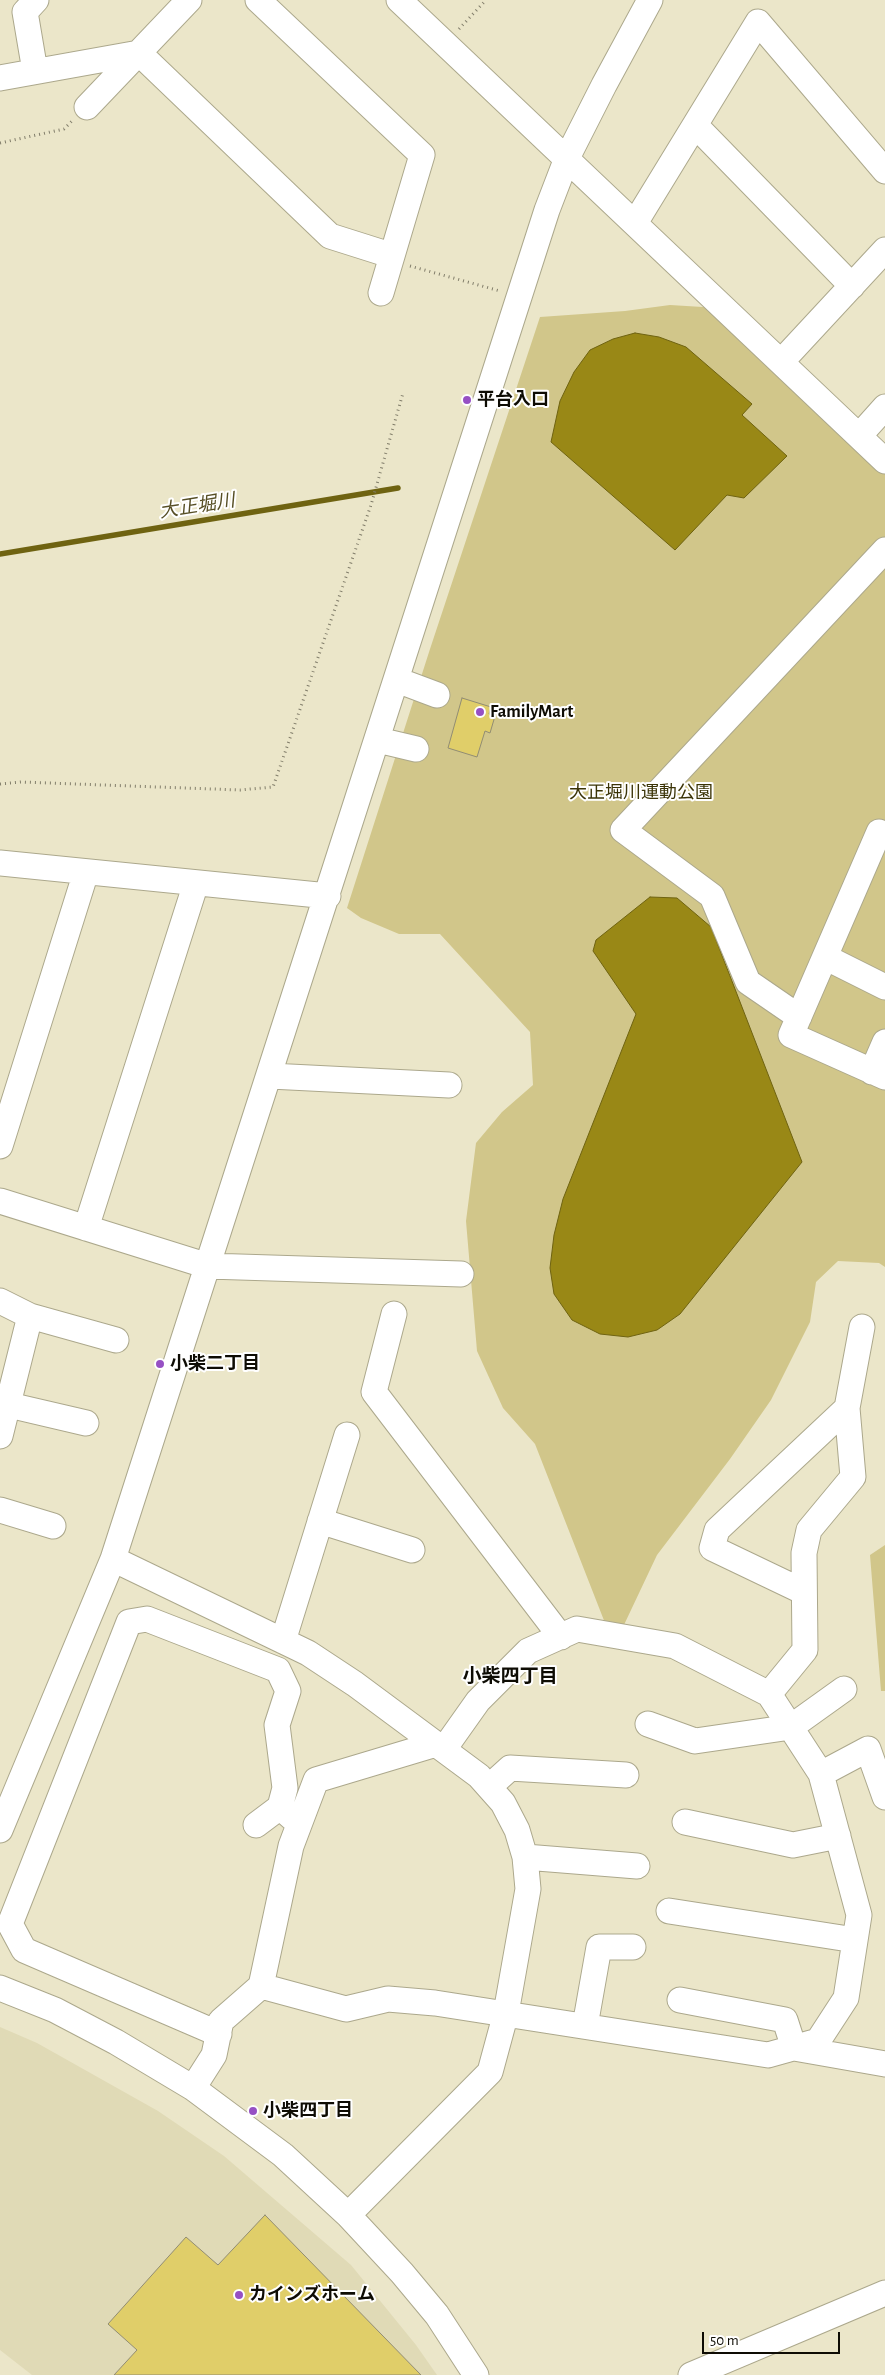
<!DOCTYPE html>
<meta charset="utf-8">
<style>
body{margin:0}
#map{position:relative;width:885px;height:2375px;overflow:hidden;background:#ebe6c9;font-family:"Alegreya Sans",sans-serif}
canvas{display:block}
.scale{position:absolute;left:702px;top:2332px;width:138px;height:22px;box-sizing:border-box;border:2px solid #0e0c04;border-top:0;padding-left:6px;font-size:15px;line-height:18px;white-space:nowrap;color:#0e0c04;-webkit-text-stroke:4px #fff;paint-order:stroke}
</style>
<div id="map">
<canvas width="885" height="2375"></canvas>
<div class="scale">50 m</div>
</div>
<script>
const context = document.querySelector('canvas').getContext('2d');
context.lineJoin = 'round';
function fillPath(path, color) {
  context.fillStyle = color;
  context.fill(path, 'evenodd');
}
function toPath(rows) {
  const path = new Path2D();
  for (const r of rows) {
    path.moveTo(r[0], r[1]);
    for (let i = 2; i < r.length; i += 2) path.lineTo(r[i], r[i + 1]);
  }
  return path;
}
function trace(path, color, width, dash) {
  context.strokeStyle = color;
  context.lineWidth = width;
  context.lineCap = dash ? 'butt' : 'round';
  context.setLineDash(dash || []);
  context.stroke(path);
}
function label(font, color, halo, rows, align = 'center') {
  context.font = font + ' "Alegreya Sans","Noto Sans JP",sans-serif';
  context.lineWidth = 4;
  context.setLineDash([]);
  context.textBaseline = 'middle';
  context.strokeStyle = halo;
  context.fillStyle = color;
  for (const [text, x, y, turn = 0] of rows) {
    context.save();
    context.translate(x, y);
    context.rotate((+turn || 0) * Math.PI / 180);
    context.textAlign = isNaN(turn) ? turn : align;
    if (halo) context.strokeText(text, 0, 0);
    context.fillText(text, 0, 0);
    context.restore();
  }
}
fillPath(toPath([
 [0,2027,37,2043,158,2111,224,2156,351,2265,416,2345,437,2375,32,2375,0,2350]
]), '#e0dab6');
fillPath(toPath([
 [670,305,719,308,885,469,885,1267,879,1263,838,1261,816,1282,810,1322,771,1400,730,1459,657,1555,614,1646,535,1444,503,1408,477,1351,466,1221,476,1143,502,1112,533,1085,530,1032,440,934,399,934,361,918,347,908,430,649,540,317,625,311],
 [885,1545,885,1691,881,1691,870,1555]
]), '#d1c68a');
const water = toPath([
 [635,333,659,337,686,347,752,404,742,415,787,456,744,498,727,495,675,550,551,442,560,401,574,372,590,350,613,339,635,333],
 [650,897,677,898,711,927,802,1162,680,1314,657,1330,628,1337,600,1334,572,1320,554,1294,550,1268,554,1235,563,1199,636,1014,593,951,596,940,650,897]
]);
fillPath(water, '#998816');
trace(water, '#6f6311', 1);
trace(toPath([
 [0,554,398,488]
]), '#6f6311', 5.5);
const building = toPath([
 [462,698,491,707,489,714,495,716,490,733,485,731,477,757,448,748,462,698],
 [265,2215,421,2375,114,2375,137,2350,108,2324,186,2237,218,2265,265,2215]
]);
fillPath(building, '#e0ce69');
trace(building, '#928d73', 1);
const minor = toPath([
 [258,0,422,155,381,293],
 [399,0,885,461],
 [35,71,25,12,36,0],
 [0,78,139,53,330,236,390,255],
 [87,107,189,0],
 [695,125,852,286],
 [635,223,758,22,885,171],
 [781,362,885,250],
 [859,436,885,407],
 [397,680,437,695],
 [378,740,416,749],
 [879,832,791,1035,885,1077],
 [0,863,328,896],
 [825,957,885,987],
 [799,1017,748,982,712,896,623,830,885,550],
 [872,1072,885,1042],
 [270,1076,449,1085],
 [0,1146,86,872],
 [0,1201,208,1266,461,1274],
 [86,1228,196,883],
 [0,1301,30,1316],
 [394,1314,374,1392,561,1637],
 [0,1403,86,1423],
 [0,1436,30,1316,116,1340],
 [0,1510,53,1526],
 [320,1521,412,1550],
 [113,1559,308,1653,355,1684,479,1776,503,1803,517,1830,525,1857,528,1889,506,2013,490,2072,348,2215],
 [804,1592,712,1548,717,1530,847,1408],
 [283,1641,347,1435],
 [769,1694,805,1650,804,1553,809,1530,853,1477,847,1408,862,1327],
 [648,1724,695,1741,791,1727,844,1689],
 [821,1774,868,1749,885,1797],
 [489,1787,510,1768,626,1775],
 [685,1822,793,1845,838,1836],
 [256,1825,280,1807],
 [0,1830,113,1559,547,210,567,158,604,85,650,0],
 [525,1857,637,1866],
 [669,1911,855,1940],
 [261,1986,346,2009,388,1999,435,2003,768,2055,818,2041,846,1998,859,1915,821,1774,769,1694,675,1646,577,1629,528,1651,478,1701,444,1749],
 [0,1988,55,2010,116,2042,193,2088,283,2155,348,2215,402,2273,437,2315,476,2375],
 [680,2000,785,2020,794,2048,885,2064],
 [585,2026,599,1947,633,1947],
 [219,2034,24,1950,10,1924,129,1622,147,1619,278,1670,288,1691,277,1725,285,1788,280,1807,299,1824],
 [193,2088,214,2055,221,2021,261,1986,291,1846,316,1780,436,1744],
 [691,2375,885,2293]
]);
trace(minor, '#aca88c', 27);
trace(toPath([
 [459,29,486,0],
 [0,143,64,129,72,121],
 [410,266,500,291],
 [0,784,21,782,240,790,273,787,371,505,403,393]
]), '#817d6a', 3, [1, 4]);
trace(minor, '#fff', 25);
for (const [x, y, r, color] of [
 [467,400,5,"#9650c4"],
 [480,712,5,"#9650c4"],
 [160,1364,5,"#9650c4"],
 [253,2111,5,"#9650c4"],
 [239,2295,5,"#9650c4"]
]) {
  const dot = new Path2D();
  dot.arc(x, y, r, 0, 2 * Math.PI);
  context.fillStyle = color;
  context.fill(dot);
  trace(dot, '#fff', 2);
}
label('bold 18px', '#0e0c04', '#fff', [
 ["平台入口",477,400],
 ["FamilyMart",490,712],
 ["小柴二丁目",170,1364],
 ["小柴四丁目",263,2111],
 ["カインズホーム",249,2295]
], 'left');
label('18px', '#3b3407', '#fff', [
 ["大正堀川運動公園",641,793]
]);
label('italic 19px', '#564e24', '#fff', [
 ["大正堀川",197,506,-9]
]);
label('bold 19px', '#0e0c04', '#fff', [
 ["小柴四丁目",510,1676]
]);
</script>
